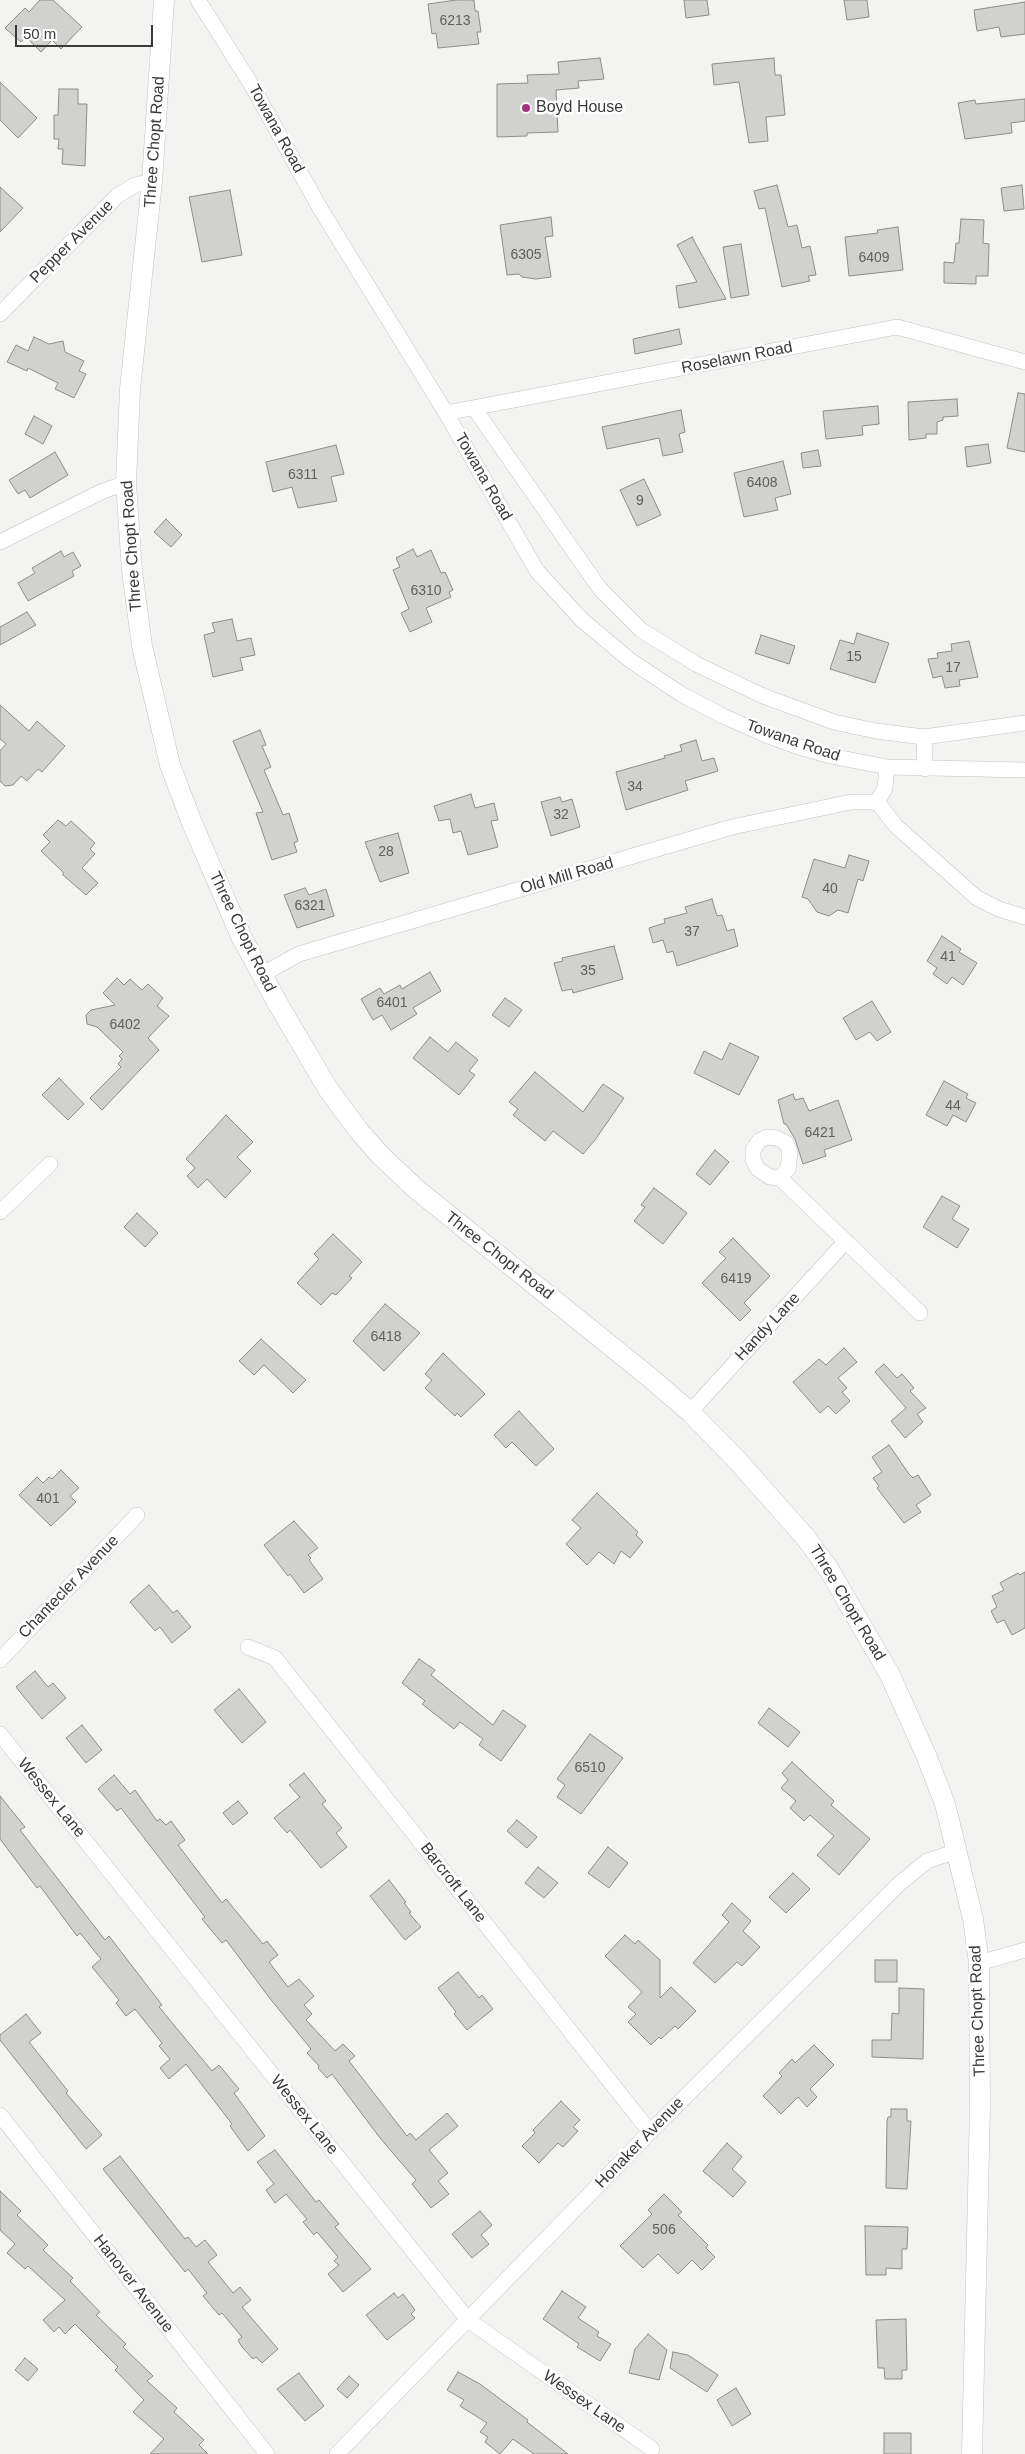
<!DOCTYPE html>
<style>
body{margin:0}
#map{position:relative;width:1025px;height:2454px;overflow:hidden;background:#f3f4f1;font-family:Arial,sans-serif}
canvas{display:block}
.scale{position:absolute;left:15px;top:25px;width:138px;height:22px;box-sizing:border-box;border:2px solid #3a3a39;border-top:0;padding-left:6px;font-size:15px;line-height:18px;white-space:nowrap;color:#3a3a39;-webkit-text-stroke:4px #fff;paint-order:stroke}
</style>
<div id="map">
<canvas width="1025" height="2454"></canvas>
<div class="scale">50 m</div>
</div>
<script>
const context = document.querySelector('canvas').getContext('2d');
context.lineJoin = 'round';
function fillPath(path, color) {
  context.fillStyle = color;
  context.fill(path, 'evenodd');
}
function toPath(rows) {
  const path = new Path2D();
  for (const r of rows) {
    path.moveTo(r[0], r[1]);
    for (let i = 2; i < r.length; i += 2) path.lineTo(r[i], r[i + 1]);
  }
  return path;
}
function trace(path, color, width, dash) {
  context.strokeStyle = color;
  context.lineWidth = width;
  context.lineCap = dash ? 'butt' : 'round';
  context.setLineDash(dash || []);
  context.stroke(path);
}
function label(font, color, halo, rows, align = 'center') {
  context.font = font + ' Arial,sans-serif';
  context.lineWidth = 5;
  context.setLineDash([]);
  context.textBaseline = 'middle';
  context.strokeStyle = halo;
  context.fillStyle = color;
  for (const [text, x, y, turn = 0] of rows) {
    context.save();
    context.translate(x, y);
    context.rotate((+turn || 0) * Math.PI / 180);
    context.textAlign = isNaN(turn) ? turn : align;
    if (halo) context.strokeText(text, 0, 0);
    context.fillText(text, 0, 0);
    context.restore();
  }
}
const building = toPath([
 [40,0,53,0,82,27,61,49,52,40,41,52,26,37,21,42,5,28,25,8,29,12,40,0],
 [456,0,474,0,475,11,478,11,481,32,477,32,479,44,438,48,436,33,432,34,428,4,456,0],
 [684,0,707,0,709,15,686,18,684,0],
 [844,0,867,0,869,17,847,20,844,0],
 [1025,2,1025,34,1001,37,999,27,977,31,974,10,1025,2],
 [600,58,604,79,578,81,579,88,556,90,558,132,527,133,527,136,497,137,497,84,528,83,527,75,559,74,558,62,600,58],
 [774,58,775,75,781,75,785,115,766,117,768,141,749,143,739,82,714,85,712,64,774,58],
 [0,82,37,118,18,138,0,120,0,82],
 [59,89,78,89,78,104,87,104,85,166,62,164,63,149,58,149,59,139,54,139,54,115,58,115,59,89],
 [1025,99,1025,121,1011,123,1012,133,965,139,958,103,975,100,976,104,1025,99],
 [777,185,788,227,797,225,802,248,810,246,816,275,808,276,810,281,782,287,765,208,759,209,754,191,777,185],
 [1022,185,1024,209,1004,211,1001,188,1022,185],
 [0,187,23,208,0,232,0,187],
 [230,190,242,255,202,262,189,197,230,190],
 [551,217,553,236,545,237,551,277,536,279,522,277,519,274,507,275,500,225,551,217],
 [961,219,984,220,983,243,989,244,988,276,976,276,976,284,944,283,944,262,954,263,956,243,959,243,961,219],
 [898,227,903,270,849,276,845,237,878,233,877,230,898,227],
 [692,237,726,299,679,308,676,286,697,282,677,245,692,237],
 [741,244,749,295,731,298,723,247,741,244],
 [679,329,682,344,635,354,633,339,679,329],
 [34,337,49,344,63,341,65,352,84,361,79,371,86,374,74,398,55,389,58,383,28,368,27,371,7,362,16,345,28,351,34,337],
 [1018,393,1025,394,1025,452,1007,448,1018,393],
 [957,399,958,416,943,417,943,420,937,422,937,434,926,434,926,438,909,440,908,402,957,399],
 [878,406,879,424,862,426,863,435,826,439,823,411,878,406],
 [681,410,685,432,679,434,683,452,663,456,659,438,607,449,602,427,681,410],
 [34,416,52,426,43,444,25,434,34,416],
 [988,444,991,463,967,467,965,447,988,444],
 [336,445,344,474,331,477,337,501,298,508,292,487,273,492,266,462,336,445],
 [818,450,821,466,803,468,801,453,818,450],
 [55,452,68,475,30,498,25,490,18,494,9,480,55,452],
 [783,461,791,494,775,498,778,510,744,517,734,473,783,461],
 [644,479,661,515,637,526,620,490,644,479],
 [166,519,182,535,171,547,154,532,166,519],
 [413,549,417,557,431,550,441,573,445,572,453,590,449,592,451,597,426,608,432,622,410,632,401,613,409,609,393,570,400,567,396,558,413,549],
 [61,551,64,557,73,552,81,566,72,571,74,576,28,601,18,583,35,573,32,568,61,551],
 [27,612,36,625,0,645,0,627,27,612],
 [232,619,237,641,251,638,255,655,240,658,243,670,213,677,204,635,215,632,212,623,232,619],
 [857,633,889,643,875,683,830,669,840,640,854,644,857,633],
 [761,635,795,646,789,664,755,653,761,635],
 [969,641,978,677,959,680,960,686,945,688,942,676,933,678,928,659,938,658,937,653,952,651,951,644,969,641],
 [0,705,29,731,37,721,65,746,42,772,38,769,27,781,21,776,13,785,5,786,0,781,0,751,6,744,0,739,0,705],
 [260,730,266,745,262,746,271,767,264,770,283,815,289,813,298,841,294,843,297,852,272,860,256,813,263,812,233,741,260,730],
 [696,740,702,761,714,758,718,771,685,781,688,790,626,810,616,772,665,758,664,756,682,751,680,745,696,740],
 [471,794,475,808,494,803,498,820,491,821,498,847,468,855,461,831,453,833,450,819,439,821,434,806,471,794],
 [560,797,562,802,572,799,580,827,551,836,541,802,560,797],
 [58,820,66,826,71,821,95,843,90,849,95,854,82,868,98,883,86,895,63,875,63,872,41,851,50,842,43,835,58,820],
 [398,833,409,873,380,882,365,842,398,833],
 [849,855,869,861,863,881,858,879,848,913,838,910,829,916,817,912,808,899,802,897,814,859,845,868,849,855],
 [305,888,309,895,326,889,334,916,297,928,284,895,305,888],
 [712,899,717,916,722,915,727,931,734,929,738,946,677,966,673,951,667,953,663,940,653,943,649,928,665,923,664,919,687,913,685,907,712,899],
 [942,936,961,949,959,952,977,963,963,985,952,977,947,984,933,974,937,968,927,961,942,936],
 [614,946,623,979,573,993,572,989,562,991,554,963,563,961,562,958,614,946],
 [430,972,441,991,413,1008,417,1014,391,1030,382,1015,373,1020,361,999,380,988,384,994,400,985,402,989,430,972],
 [117,978,124,985,130,979,142,990,148,984,163,998,157,1006,169,1016,148,1038,159,1050,102,1110,90,1098,121,1067,118,1064,122,1059,119,1056,123,1052,97,1027,87,1024,86,1015,91,1010,115,1005,103,993,117,978],
 [505,998,522,1010,509,1027,492,1015,505,998],
 [872,1001,891,1032,877,1041,870,1032,856,1040,843,1018,872,1001],
 [430,1037,448,1052,456,1042,478,1060,469,1071,475,1075,459,1095,413,1058,430,1037],
 [730,1043,759,1057,739,1095,694,1073,704,1051,722,1060,730,1043],
 [535,1072,583,1112,603,1084,624,1098,595,1140,583,1154,553,1131,545,1141,513,1115,518,1109,509,1102,535,1072],
 [59,1078,84,1104,68,1120,42,1095,59,1078],
 [944,1081,968,1094,966,1098,976,1103,966,1122,953,1115,947,1126,926,1115,944,1081],
 [793,1094,795,1100,803,1098,809,1111,838,1100,852,1140,824,1150,826,1156,803,1164,795,1139,786,1124,784,1124,778,1100,793,1094],
 [226,1115,253,1142,237,1157,251,1171,225,1198,207,1179,198,1188,187,1176,195,1168,186,1159,226,1115],
 [715,1150,729,1162,710,1185,696,1174,715,1150],
 [654,1188,687,1213,663,1244,634,1221,645,1207,641,1205,654,1188],
 [942,1196,960,1206,952,1219,969,1229,957,1248,923,1227,942,1196],
 [137,1213,158,1233,145,1247,124,1227,137,1213],
 [333,1234,362,1262,349,1276,352,1278,336,1295,332,1293,321,1305,297,1283,319,1259,314,1254,333,1234],
 [733,1238,770,1276,744,1303,751,1310,740,1321,702,1283,726,1258,719,1252,733,1238],
 [385,1304,420,1333,384,1371,353,1341,385,1304],
 [261,1339,306,1380,293,1393,264,1365,254,1375,239,1361,261,1339],
 [844,1348,857,1362,838,1378,847,1388,842,1392,850,1401,836,1414,828,1406,820,1413,793,1382,819,1359,826,1365,844,1348],
 [443,1353,485,1394,461,1417,457,1413,455,1416,425,1388,432,1380,425,1374,443,1353],
 [884,1364,897,1378,902,1374,914,1388,910,1391,926,1408,917,1414,923,1422,905,1438,891,1421,906,1408,875,1372,884,1364],
 [519,1411,554,1449,536,1466,512,1442,506,1448,494,1435,519,1411],
 [889,1445,909,1474,913,1478,918,1475,931,1495,916,1505,921,1512,904,1523,877,1488,879,1486,873,1478,882,1472,872,1457,889,1445],
 [61,1470,79,1488,70,1496,76,1502,51,1526,19,1495,37,1477,43,1483,49,1477,52,1479,61,1470],
 [597,1493,638,1532,636,1535,643,1542,630,1558,621,1551,614,1564,599,1552,587,1565,566,1544,581,1528,572,1520,597,1493],
 [294,1521,318,1548,308,1555,311,1558,309,1560,323,1579,304,1593,290,1574,288,1576,264,1545,294,1521],
 [1025,1572,1025,1628,1012,1635,1004,1620,997,1623,991,1611,997,1607,992,1596,1004,1590,1000,1583,1018,1573,1020,1575,1025,1572],
 [149,1585,173,1613,177,1610,191,1627,172,1643,160,1627,155,1631,130,1602,149,1585],
 [419,1659,435,1670,431,1675,493,1725,503,1710,526,1726,501,1761,479,1745,483,1739,460,1722,454,1729,422,1704,425,1701,402,1683,419,1659],
 [35,1671,48,1687,53,1683,66,1698,42,1719,16,1687,35,1671],
 [239,1689,266,1722,242,1743,214,1710,239,1689],
 [769,1708,800,1732,788,1747,758,1723,769,1708],
 [82,1725,102,1750,86,1763,66,1738,82,1725],
 [590,1734,623,1758,581,1814,557,1797,565,1785,557,1779,590,1734],
 [792,1762,834,1801,831,1805,870,1839,839,1875,817,1855,834,1836,810,1815,804,1821,790,1808,796,1801,781,1788,788,1780,782,1773,792,1762],
 [304,1773,326,1801,322,1804,342,1828,336,1833,347,1847,321,1868,290,1830,287,1833,274,1818,300,1797,289,1785,304,1773],
 [114,1775,130,1794,135,1790,157,1821,160,1819,166,1825,171,1821,185,1840,178,1845,222,1903,226,1899,263,1944,267,1941,278,1955,269,1962,288,1987,299,1979,314,1996,304,2005,312,2014,306,2020,335,2051,343,2044,355,2056,349,2061,407,2136,410,2133,416,2140,447,2113,458,2126,429,2150,448,2173,438,2181,449,2194,431,2208,412,2184,416,2180,380,2138,332,2074,327,2078,318,2068,319,2066,307,2053,311,2049,272,2001,226,1940,222,1943,202,1919,205,1917,121,1808,117,1811,98,1789,114,1775],
 [0,1796,25,1827,20,1830,105,1940,109,1936,162,2005,159,2007,212,2071,219,2065,239,2089,234,2093,265,2136,248,2151,230,2126,232,2124,186,2064,169,2079,160,2068,170,2059,159,2046,162,2043,135,2009,126,2016,116,2003,119,2000,92,1967,101,1959,80,1933,77,1936,40,1886,37,1888,0,1839,0,1796],
 [238,1801,248,1813,233,1825,223,1813,238,1801],
 [517,1820,537,1837,527,1848,507,1831,517,1820],
 [608,1847,628,1863,609,1888,588,1873,608,1847],
 [538,1867,558,1883,544,1898,525,1883,538,1867],
 [793,1873,810,1889,786,1913,769,1897,793,1873],
 [389,1880,406,1902,404,1903,411,1912,409,1913,421,1927,405,1940,370,1896,389,1880],
 [732,1903,751,1921,743,1931,760,1947,742,1966,737,1962,715,1983,693,1963,729,1922,722,1915,732,1903],
 [625,1935,635,1944,638,1940,660,1960,660,1998,671,1987,696,2011,678,2029,675,2026,661,2039,659,2037,651,2045,628,2022,636,2014,628,2007,642,1992,605,1956,625,1935],
 [875,1960,897,1960,897,1982,875,1982,875,1960],
 [458,1972,479,1998,482,1995,493,2009,467,2030,454,2014,456,2012,438,1988,458,1972],
 [899,1988,924,1989,923,2059,872,2057,872,2040,891,2040,892,2013,899,2014,899,1988],
 [26,2014,41,2033,29,2042,68,2091,66,2093,102,2135,86,2149,0,2040,0,2035,26,2014],
 [814,2045,834,2065,810,2089,817,2097,807,2107,798,2097,781,2114,763,2096,782,2076,779,2073,792,2059,795,2063,814,2045],
 [561,2101,580,2120,573,2127,578,2131,563,2147,558,2143,539,2163,522,2146,535,2133,533,2130,561,2101],
 [891,2109,907,2109,907,2121,911,2121,907,2189,886,2188,887,2121,888,2117,891,2117,891,2109],
 [727,2143,742,2157,732,2169,746,2182,733,2197,703,2171,727,2143],
 [275,2150,316,2202,319,2200,339,2224,335,2227,371,2269,343,2292,328,2274,339,2265,334,2261,338,2257,317,2232,314,2235,303,2222,307,2219,286,2194,275,2203,266,2190,274,2184,257,2162,275,2150],
 [120,2156,185,2239,188,2237,196,2247,205,2240,217,2255,208,2262,233,2293,240,2287,251,2300,242,2307,278,2349,262,2363,256,2357,253,2359,242,2347,238,2340,242,2337,222,2313,219,2315,203,2296,207,2293,188,2269,185,2272,103,2169,120,2156],
 [0,2191,21,2211,17,2215,48,2245,43,2250,73,2278,70,2281,100,2312,96,2315,126,2344,123,2347,153,2376,147,2381,177,2408,174,2412,204,2440,199,2445,208,2454,150,2454,164,2439,133,2412,144,2400,115,2370,118,2367,75,2324,65,2334,59,2327,54,2332,43,2320,65,2300,28,2266,25,2269,7,2253,15,2244,0,2230,0,2191],
 [664,2194,682,2212,678,2215,708,2245,706,2248,715,2257,702,2270,692,2260,678,2274,658,2254,643,2268,620,2246,652,2214,648,2210,664,2194],
 [480,2211,492,2225,481,2235,489,2244,472,2258,452,2234,480,2211],
 [865,2226,908,2227,907,2249,902,2249,902,2269,886,2268,886,2275,866,2275,865,2226],
 [562,2291,586,2307,578,2318,599,2332,597,2336,611,2344,600,2361,577,2347,579,2344,543,2319,562,2291],
 [394,2293,398,2298,403,2294,415,2310,411,2314,415,2318,387,2340,366,2315,394,2293],
 [906,2319,907,2370,902,2370,902,2379,885,2379,884,2368,878,2368,876,2320,906,2319],
 [648,2334,667,2350,659,2380,629,2373,635,2349,648,2334],
 [673,2352,688,2355,718,2375,707,2392,670,2368,673,2352],
 [25,2358,38,2369,28,2381,15,2370,25,2358],
 [458,2372,480,2384,528,2420,527,2422,568,2454,534,2454,513,2439,500,2454,485,2442,488,2437,480,2432,487,2423,460,2406,464,2400,447,2390,458,2372],
 [299,2373,324,2406,305,2421,277,2389,299,2373],
 [349,2376,359,2385,347,2398,337,2389,349,2376],
 [736,2388,751,2414,732,2426,717,2400,736,2388],
 [884,2433,911,2433,911,2454,884,2454,884,2433]
]);
fillPath(building, '#d1d2cf');
trace(building, '#8c8d8a', 1);
const minor = toPath([
 [198,0,251,84,321,210,446,413,537,571,582,620,631,661,681,694,723,716,768,736,799,747,831,756,887,767,1025,770],
 [0,314,117,196,135,185,152,181],
 [474,408,600,589,641,630,696,664,763,696,834,722,876,731,924,737,1025,723],
 [446,413,897,327,1025,362],
 [0,542,103,491,126,483],
 [924,737,925,769],
 [877,802,896,826,977,898,999,909,1025,917],
 [263,974,299,954,732,827,851,802,877,802,885,788,887,767],
 [780,1178,770,1177,758,1169,753,1160,753,1150,759,1141,767,1137,777,1138,786,1143,790,1152,788,1169,780,1178,920,1313],
 [0,1212,50,1164],
 [690,1412,846,1241],
 [248,1647,275,1658,650,2132],
 [0,1660,137,1515],
 [0,1734,468,2320,652,2449],
 [979,1963,1025,1950],
 [0,2115,267,2454],
 [337,2454,650,2132,899,1884,927,1861,957,1851]
]);
const secondary = toPath([
 [164,0,152,181,130,389,126,483,132,571,142,646,170,765,192,823,241,936,278,1004,328,1089,359,1131,380,1155,416,1189,648,1376,690,1412,737,1460,806,1538,828,1568,890,1675,926,1755,945,1804,973,1919,979,1963,980,2106,972,2454]
]);
trace(minor, '#c2c3c0', 16);
trace(secondary, '#c2c3c0', 21);
trace(minor, '#fff', 15);
trace(secondary, '#fff', 20);
for (const [x, y, r, color] of [
 [526,108,5,"#a92c7d"]
]) {
  const dot = new Path2D();
  dot.arc(x, y, r, 0, 2 * Math.PI);
  context.fillStyle = color;
  context.fill(dot);
  trace(dot, '#fff', 2);
}
label('14px', '#60605e', null, [
 ["6213",455,21],
 ["6305",526,255],
 ["6409",874,258],
 ["6311",303,475],
 ["6408",762,483],
 ["9",640,501],
 ["6310",426,591],
 ["15",854,657],
 ["17",953,668],
 ["34",635,787],
 ["32",561,815],
 ["28",386,852],
 ["40",830,889],
 ["6321",310,906],
 ["37",692,932],
 ["41",948,957],
 ["35",588,971],
 ["6401",392,1003],
 ["6402",125,1025],
 ["44",953,1106],
 ["6421",820,1133],
 ["6419",736,1279],
 ["6418",386,1337],
 ["401",48,1499],
 ["6510",590,1768],
 ["506",664,2230]
]);
label('16px', '#3a3a39', '#fff', [
 ["Boyd House",536,108]
], 'left');
label('16px', '#3a3a39', '#fff', [
 ["Towana Road",276,129,61],
 ["Three Chopt Road",155,142,-86],
 ["Pepper Avenue",72,242,-45],
 ["Roselawn Road",737,358,-11],
 ["Towana Road",483,477,60],
 ["Three Chopt Road",132,546,-94],
 ["Towana Road",793,741,19],
 ["Old Mill Road",567,876,-16],
 ["Three Chopt Road",242,932,64],
 ["Three Chopt Road",499,1256,38],
 ["Handy Lane",768,1327,-47],
 ["Chantecler Avenue",69,1587,-46],
 ["Three Chopt Road",847,1603,59],
 ["Wessex Lane",51,1798,51],
 ["Barcroft Lane",453,1883,52],
 ["Three Chopt Road",978,2011,-92],
 ["Wessex Lane",304,2115,51],
 ["Honaker Avenue",640,2143,-46],
 ["Hanover Avenue",133,2284,52],
 ["Wessex Lane",584,2402,35]
]);
</script>
